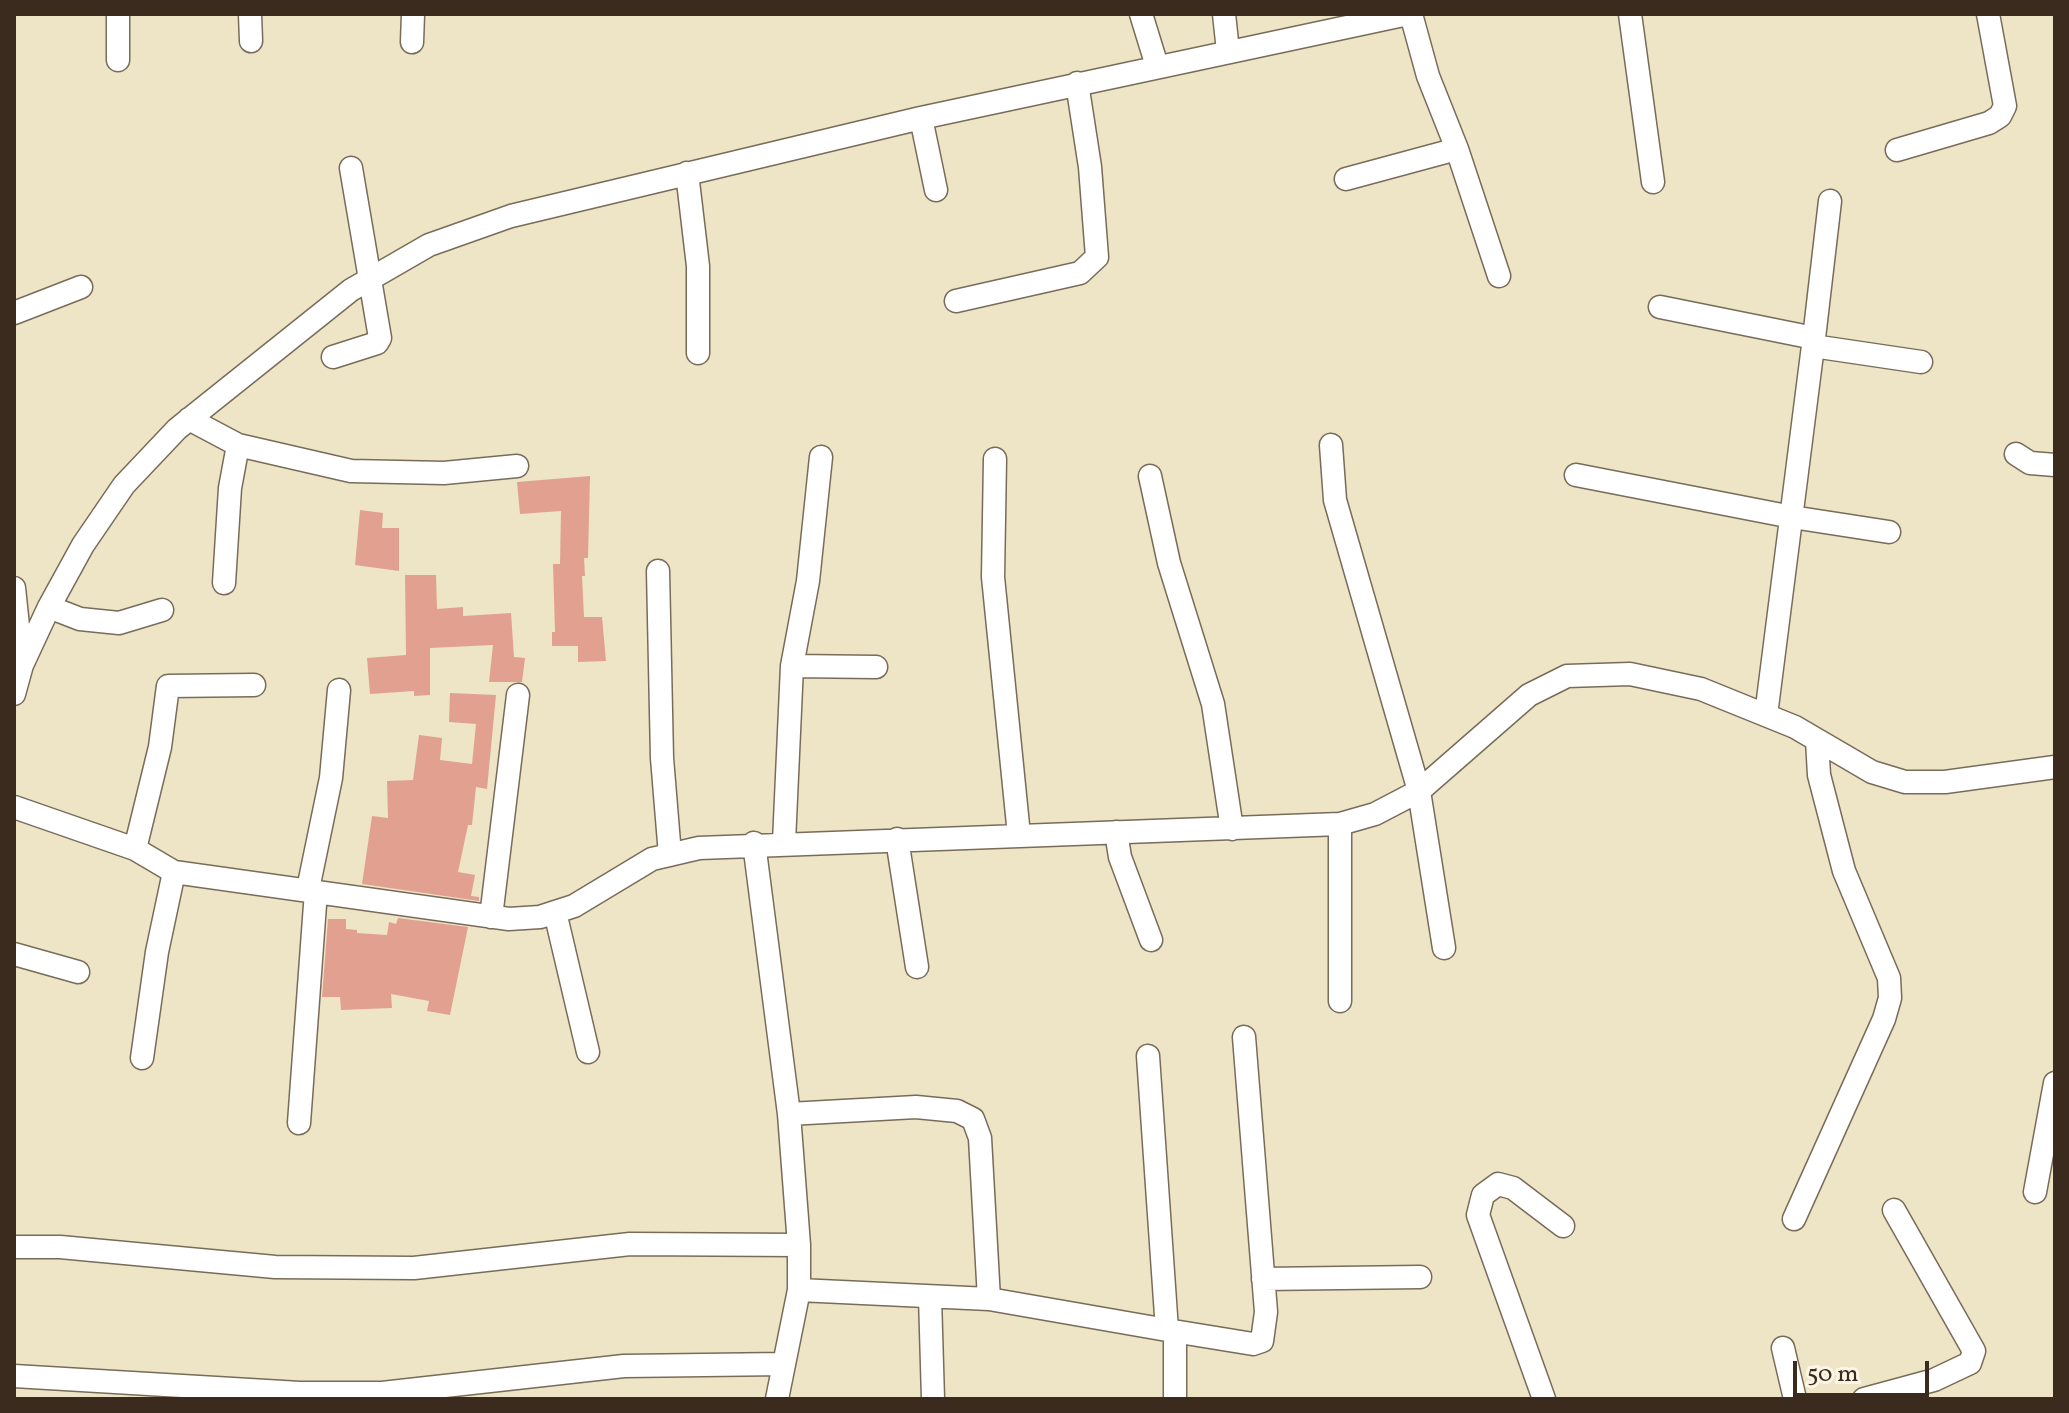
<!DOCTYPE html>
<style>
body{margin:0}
#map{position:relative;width:2069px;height:1413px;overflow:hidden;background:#ede5c6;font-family:Vollkorn,serif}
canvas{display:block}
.frame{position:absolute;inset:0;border:16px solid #3b2a1e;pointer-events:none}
.scale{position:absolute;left:1793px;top:1361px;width:136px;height:36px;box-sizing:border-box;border:4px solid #3b2a1e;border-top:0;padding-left:10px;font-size:24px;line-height:28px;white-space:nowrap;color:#3b2a1e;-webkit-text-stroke:6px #fcf5e5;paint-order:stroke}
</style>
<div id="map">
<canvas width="2069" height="1413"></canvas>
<div class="frame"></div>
<div class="scale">50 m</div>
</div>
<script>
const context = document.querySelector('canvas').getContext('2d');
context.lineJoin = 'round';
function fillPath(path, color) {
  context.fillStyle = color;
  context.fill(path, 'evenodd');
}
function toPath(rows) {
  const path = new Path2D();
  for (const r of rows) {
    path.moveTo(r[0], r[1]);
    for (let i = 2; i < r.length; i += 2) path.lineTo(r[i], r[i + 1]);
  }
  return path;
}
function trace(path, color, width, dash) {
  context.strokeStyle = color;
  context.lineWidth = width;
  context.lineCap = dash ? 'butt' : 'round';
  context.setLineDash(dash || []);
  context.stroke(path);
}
fillPath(toPath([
 [590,476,588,558,584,558,585,576,582,576,584,617,602,617,606,661,578,662,578,646,552,646,552,632,555,632,553,564,560,564,561,511,520,514,517,482],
 [360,510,383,513,382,528,399,528,399,571,355,565],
 [405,575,436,575,437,609,463,607,463,616,511,613,514,657,525,658,522,682,489,682,493,645,430,648,430,695,414,696,414,691,370,694,367,658,406,655],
 [450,693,496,695,487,789,476,787,472,825,468,825,458,872,475,875,471,896,479,897,479,901,362,884,372,816,388,818,387,781,413,780,419,735,442,738,440,760,472,764,476,724,449,722],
 [398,918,468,927,450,1015,427,1011,429,1001,391,994,392,1008,341,1010,340,997,322,997,328,919,346,919,346,929,357,930,357,933,387,935,389,922,396,924]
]), '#e2a190');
const minor = toPath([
 [118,14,118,60],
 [250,14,251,41],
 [1141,14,1157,66],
 [1224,14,1228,51],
 [1411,14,1428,76,1457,149,1499,276],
 [1630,14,1653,182],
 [412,42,413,14],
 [921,118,936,190],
 [1897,150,1989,123,2000,116,2005,106,1988,14],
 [687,173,698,266,698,353],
 [1346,179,1457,149],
 [956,301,1080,273,1097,257,1090,167,1077,83],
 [1660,307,1814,338,1766,715],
 [14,313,81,287],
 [1814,338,1830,201],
 [1813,346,1921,362],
 [333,357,377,343,380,338,351,168],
 [189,419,238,445,351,471,444,473,517,466],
 [1331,445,1335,500,1419,791,1444,948],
 [2016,454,2030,463,2055,465],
 [995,459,993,577,1019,835],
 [1576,475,1792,517,1889,532],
 [1150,476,1169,563,1213,704,1232,829],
 [658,571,662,758,670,855],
 [224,583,230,488,238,445],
 [14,588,22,664],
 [49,607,80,619,119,623,162,610],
 [792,666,876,667],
 [14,694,22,665,49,607,83,545,124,485,177,429,351,290,429,245,511,216,921,118,1408,14],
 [14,807,135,849,174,872,509,919,540,917,574,906,652,859,699,848,1340,824,1375,814,1419,791,1529,695,1567,676,1630,674,1701,689,1795,727,1872,772,1905,782,1945,782,2055,767],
 [1116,832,1120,857,1151,940],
 [897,839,917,967],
 [784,842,792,666,808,581,821,457],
 [754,843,789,1114,799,1245,799,1290,777,1399],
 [135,849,160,747,168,686,254,685],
 [308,889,331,778,339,690],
 [555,912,588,1052],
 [491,917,518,695],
 [14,954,78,972],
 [1340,1001,1340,824],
 [1148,1056,1167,1330],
 [142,1058,157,952,174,872],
 [789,1114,916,1107,957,1111,973,1119,980,1138,989,1299],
 [299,1123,316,891],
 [2035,1192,2055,1083],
 [1794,1219,1884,1019,1890,998,1889,978,1844,871,1819,775,1817,740],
 [14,1247,60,1247,275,1267,414,1268,630,1244,799,1245],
 [1263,1279,1420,1277],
 [799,1290,989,1299,1167,1330,1253,1344,1262,1341,1266,1312,1244,1037],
 [930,1297,933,1399],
 [1783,1348,1795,1399],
 [14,1376,300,1393,382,1393,624,1366,784,1364],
 [1175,1399,1175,1332],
 [1544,1399,1478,1215,1483,1195,1498,1184,1513,1188,1563,1226],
 [1864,1399,1934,1380,1970,1363,1974,1351,1894,1210]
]);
trace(minor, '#796b59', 25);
trace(minor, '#fff', 22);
</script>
